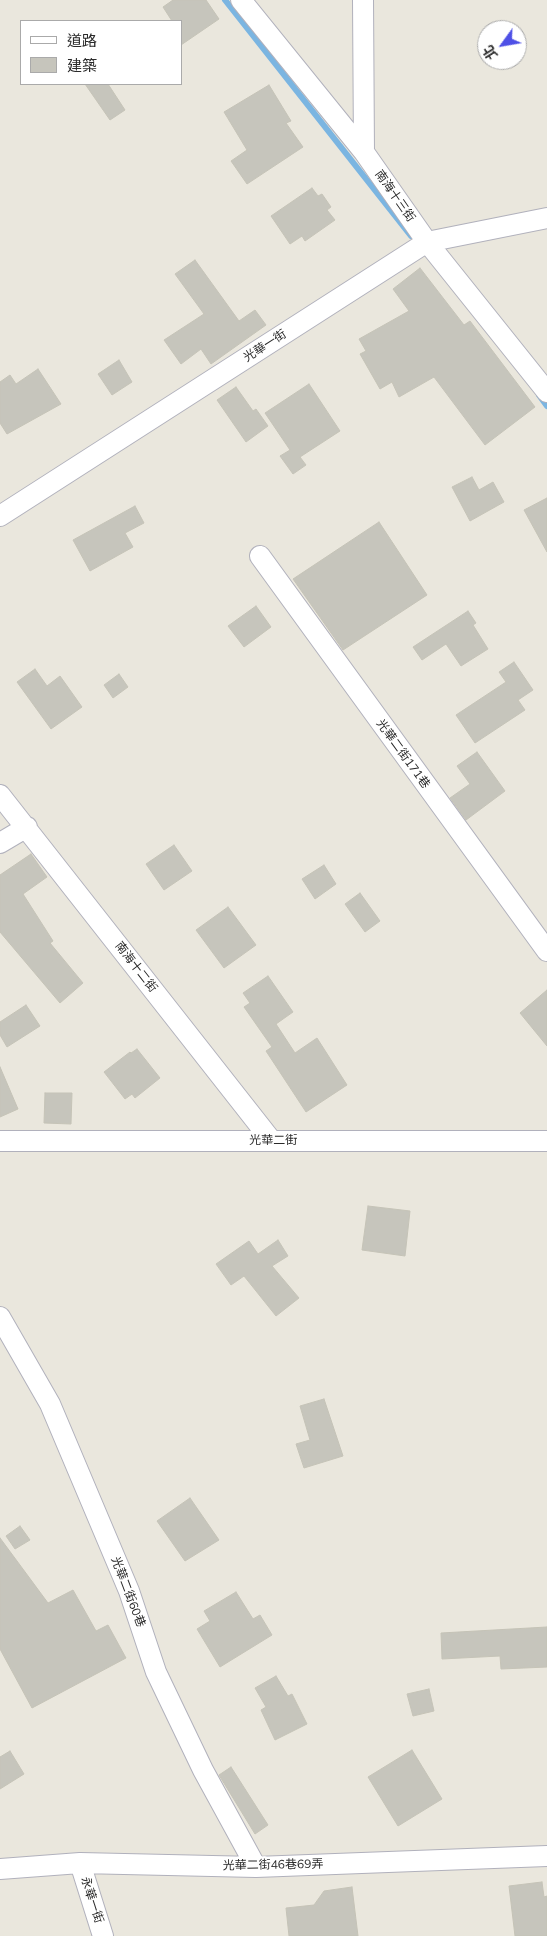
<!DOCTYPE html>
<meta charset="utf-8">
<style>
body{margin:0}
#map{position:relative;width:547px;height:1936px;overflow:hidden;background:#eae7dd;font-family:Mulish,"Noto Sans TC",sans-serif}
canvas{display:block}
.legend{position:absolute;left:20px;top:20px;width:162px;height:65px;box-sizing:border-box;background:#fff;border:1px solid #aaa;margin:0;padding:6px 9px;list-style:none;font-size:15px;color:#2a2a2a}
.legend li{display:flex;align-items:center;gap:10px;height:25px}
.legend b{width:25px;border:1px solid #aaa}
.north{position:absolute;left:477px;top:20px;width:50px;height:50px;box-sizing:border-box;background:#fff;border:1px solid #aaa;border-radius:50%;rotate:238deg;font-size:14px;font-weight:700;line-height:20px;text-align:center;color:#2a2a2a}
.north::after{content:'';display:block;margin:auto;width:18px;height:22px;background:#4e50e6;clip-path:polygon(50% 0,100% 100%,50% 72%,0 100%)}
</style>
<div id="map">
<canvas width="547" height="1936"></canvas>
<ul class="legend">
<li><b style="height:6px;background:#fff"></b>道路</li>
<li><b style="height:14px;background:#c6c5bc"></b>建築</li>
</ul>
<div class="north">北</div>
</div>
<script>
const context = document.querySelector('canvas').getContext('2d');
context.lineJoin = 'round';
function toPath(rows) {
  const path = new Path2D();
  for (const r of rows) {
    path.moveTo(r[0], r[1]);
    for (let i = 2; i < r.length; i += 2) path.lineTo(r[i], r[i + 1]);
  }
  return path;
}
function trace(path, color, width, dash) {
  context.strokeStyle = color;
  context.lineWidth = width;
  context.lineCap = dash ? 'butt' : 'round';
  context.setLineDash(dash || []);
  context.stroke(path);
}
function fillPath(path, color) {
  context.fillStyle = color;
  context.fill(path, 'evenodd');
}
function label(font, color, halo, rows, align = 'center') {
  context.font = font + ' Mulish,"Noto Sans TC",sans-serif';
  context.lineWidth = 4.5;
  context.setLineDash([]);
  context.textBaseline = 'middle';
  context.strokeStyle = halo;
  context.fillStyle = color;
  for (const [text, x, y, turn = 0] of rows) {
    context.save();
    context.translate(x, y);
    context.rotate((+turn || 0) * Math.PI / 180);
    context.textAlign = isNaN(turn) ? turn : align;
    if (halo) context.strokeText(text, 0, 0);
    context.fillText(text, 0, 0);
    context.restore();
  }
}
trace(toPath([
 [225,0,411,236],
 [539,395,547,406]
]), '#7bb5e1', 6);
const building = toPath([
 [173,0,206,0,219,19,181,45,181,21,172,21,163,7,173,0],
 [85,84,108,84,125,110,110,120,85,84],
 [269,85,291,121,286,123,303,147,247,184,231,161,247,150,224,112,269,85],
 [312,188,318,196,322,194,331,207,327,210,335,220,305,241,302,236,290,244,271,216,312,188],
 [195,260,239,321,255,310,266,325,211,364,201,349,181,364,164,340,204,314,175,274,195,260],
 [420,268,464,325,470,321,535,407,485,445,434,377,399,397,392,382,380,389,360,354,366,351,359,339,409,311,393,289,420,268],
 [119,360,132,382,112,395,98,374,119,360],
 [38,369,61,404,7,434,0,423,0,382,10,375,16,384,38,369],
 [309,384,340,431,300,457,306,465,293,474,280,456,290,450,265,413,309,384],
 [236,387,253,411,256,409,268,426,246,442,217,400,236,387],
 [472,477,479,490,493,482,504,502,470,521,452,487,472,477],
 [547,498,547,552,524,510,547,498],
 [135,506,144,523,125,533,133,547,90,571,73,540,135,506],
 [379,522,427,595,343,650,293,579,379,522],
 [256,606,271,627,244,647,228,626,256,606],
 [468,611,476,623,473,625,488,649,461,666,446,644,422,660,413,647,468,611],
 [514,662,533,690,518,700,525,710,475,743,456,715,506,682,499,672,514,662],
 [35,669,47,686,60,676,82,707,51,729,17,682,35,669],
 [119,674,128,687,113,698,104,685,119,674],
 [477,752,505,791,466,820,450,798,470,784,457,766,477,752],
 [174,845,192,871,164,890,146,864,174,845],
 [31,854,47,877,23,894,53,941,50,943,83,983,60,1003,0,932,0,875,31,854],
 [324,865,336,884,315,899,302,879,324,865],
 [360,893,380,921,365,932,345,904,360,893],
 [228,907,256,945,224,968,196,930,228,907],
 [268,976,293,1012,276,1024,295,1053,317,1038,347,1085,306,1112,266,1051,272,1047,244,1007,250,1003,243,993,268,976],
 [547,990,547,1046,520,1013,547,990],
 [26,1005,40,1026,7,1047,0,1035,0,1022,26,1005],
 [137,1049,160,1078,135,1098,132,1094,125,1099,104,1072,130,1052,131,1053,137,1049],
 [0,1067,18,1109,0,1117,0,1067],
 [45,1093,72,1093,71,1124,44,1123,45,1093],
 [368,1206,410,1211,405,1256,362,1250,368,1206],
 [278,1240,288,1256,272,1266,299,1298,276,1316,244,1276,231,1285,216,1264,249,1241,258,1254,278,1240],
 [324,1399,343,1456,304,1468,296,1444,310,1440,300,1406,324,1399],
 [190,1498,219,1540,185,1561,157,1521,190,1498],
 [20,1526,30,1540,15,1549,6,1536,20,1526],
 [0,1538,48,1603,73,1590,96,1631,108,1625,126,1658,32,1708,0,1649,0,1538],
 [236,1592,253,1619,260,1615,272,1635,220,1667,197,1629,210,1621,204,1611,236,1592],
 [547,1627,547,1667,501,1669,500,1656,442,1659,441,1633,547,1627],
 [276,1676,288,1696,292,1694,307,1724,275,1740,261,1710,266,1707,255,1688,276,1676],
 [429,1689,434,1711,413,1716,407,1694,429,1689],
 [412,1750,442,1799,398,1826,368,1777,412,1750],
 [10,1751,24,1774,0,1789,0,1757,10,1751],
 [231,1767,268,1825,255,1834,219,1775,231,1767],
 [542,1882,544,1897,547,1896,547,1936,515,1936,509,1886,542,1882],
 [352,1887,358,1936,289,1936,286,1908,314,1905,324,1891,352,1887]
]);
fillPath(building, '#c6c5bc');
trace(building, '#c5c3b7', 1);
const minor = toPath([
 [241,0,364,152,427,242,547,392],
 [363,0,364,152],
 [0,516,427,242,547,218],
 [260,556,547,951],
 [0,795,271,1140],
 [0,843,27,827],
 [0,1141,547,1141],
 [0,1317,50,1404,129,1591,156,1672,203,1770,256,1867],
 [80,1863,103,1936],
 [0,1869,80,1863,256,1867,547,1856]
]);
trace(minor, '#b1b1bc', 22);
trace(minor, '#fff', 20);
label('12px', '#2a2a2a', '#fff', [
 ["南海十三街",395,196,55],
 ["光華一街",265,346,-33],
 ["光華二街171巷",403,754,54],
 ["南海十二街",136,967,52],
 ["光華二街",273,1140],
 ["光華二街60巷",128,1592,69],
 ["光華二街46巷69弄",273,1865,-1],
 ["永華一街",92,1900,72]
]);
</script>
